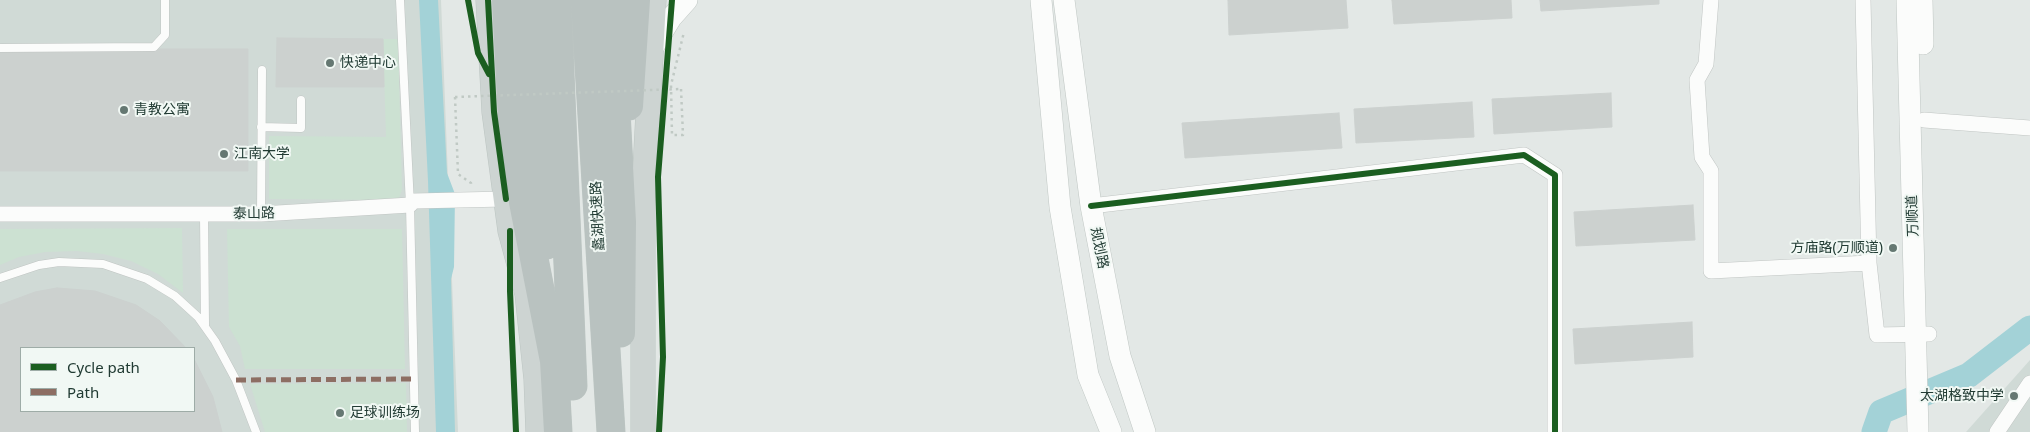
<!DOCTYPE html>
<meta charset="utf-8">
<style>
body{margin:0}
#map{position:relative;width:2030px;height:432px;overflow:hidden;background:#e3e8e6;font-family:"Noto Sans",sans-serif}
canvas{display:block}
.legend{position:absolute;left:20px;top:347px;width:175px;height:65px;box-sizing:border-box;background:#f1f8f4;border:1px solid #9eaca7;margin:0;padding:6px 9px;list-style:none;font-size:15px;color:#213b33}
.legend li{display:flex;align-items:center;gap:10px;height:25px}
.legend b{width:25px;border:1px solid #9eaca7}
</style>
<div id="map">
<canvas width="2030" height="432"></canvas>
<ul class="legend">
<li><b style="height:6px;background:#1b5e20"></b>Cycle path</li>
<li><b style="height:6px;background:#8d6e63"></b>Path</li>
</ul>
</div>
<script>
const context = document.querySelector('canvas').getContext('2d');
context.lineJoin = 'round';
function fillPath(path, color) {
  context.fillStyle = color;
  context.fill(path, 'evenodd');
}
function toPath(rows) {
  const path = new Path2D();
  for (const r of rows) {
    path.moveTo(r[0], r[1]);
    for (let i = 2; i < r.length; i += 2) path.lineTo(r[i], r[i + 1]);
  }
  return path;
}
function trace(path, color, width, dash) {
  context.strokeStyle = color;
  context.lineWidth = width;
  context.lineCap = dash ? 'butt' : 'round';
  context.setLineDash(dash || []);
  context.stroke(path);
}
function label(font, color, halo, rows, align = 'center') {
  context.font = font + ' "Noto Sans","Noto Sans SC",sans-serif';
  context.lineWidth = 4;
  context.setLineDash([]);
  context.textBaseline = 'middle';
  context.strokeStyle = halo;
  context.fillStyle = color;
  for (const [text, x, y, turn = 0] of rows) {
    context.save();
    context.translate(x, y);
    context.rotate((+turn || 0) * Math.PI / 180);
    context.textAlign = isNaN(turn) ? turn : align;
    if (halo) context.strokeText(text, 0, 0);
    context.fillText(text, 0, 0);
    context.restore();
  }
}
fillPath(toPath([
 [0,0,441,0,458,432,0,432],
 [21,348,194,348,194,411,21,411],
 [2030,360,2030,432,1966,432]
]), '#d0dad6');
fillPath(toPath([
 [383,39,398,39,402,190,399,198,392,200,269,199,269,136,386,137],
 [182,228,183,293,158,274,131,261,103,254,77,251,45,252,19,257,0,265,0,229],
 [227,229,402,229,405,369,245,369,240,346,229,327],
 [406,383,407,432,265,432,250,384]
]), '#cce1d2');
fillPath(toPath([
 [419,0,438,0,447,173,455,194,454,267,451,279,455,432,436,432,428,181]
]), '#a3d2d7');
trace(toPath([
 [1874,432,1881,412,1969,375,2030,328]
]), '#a3d2d7', 25);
const building = toPath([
 [1228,0,1346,0,1348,28,1229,35,1228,0],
 [1392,0,1511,0,1512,18,1394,24,1392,0],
 [1540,0,1659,0,1659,4,1541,11,1540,0],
 [277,38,383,39,384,87,276,87,277,38],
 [0,49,248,49,248,171,0,171,0,49],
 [1611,93,1612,127,1494,134,1492,99,1611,93],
 [1472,102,1474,137,1356,143,1354,109,1472,102],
 [1339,113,1342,148,1185,158,1182,123,1339,113],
 [1693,205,1695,240,1576,246,1574,212,1693,205],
 [57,288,95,291,136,305,160,321,186,348,21,348,21,411,194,411,194,359,213,397,222,432,0,432,0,305,35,292,57,288],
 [1692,322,1693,357,1575,364,1573,329,1692,322]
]);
fillPath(building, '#ccd1cf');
trace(building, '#ccd1cf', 1);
const lane = toPath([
 [400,0,410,205,415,432],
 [0,48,154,47,165,35,165,0],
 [261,127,301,128,301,100],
 [204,214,205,325],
 [261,214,262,70],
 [0,278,39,265,59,262,103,264,147,279,175,296,198,317,215,341,236,380,256,432]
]);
const street = toPath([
 [1711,0,1706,64,1697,80,1702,157,1711,171,1711,271,1869,263],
 [1863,0,1869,263,1877,335,1929,334],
 [1924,120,2030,128],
 [1091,206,1524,155,1555,175,1555,432],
 [0,214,261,214,410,205,414,201,506,199],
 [1997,432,2030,383]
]);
const secondary = toPath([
 [1041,0,1060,207,1088,375,1111,432],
 [1064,0,1091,206,1120,356,1145,432],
 [1907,0,1918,432],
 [1922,0,1923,44],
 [652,49,671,18,687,0]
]);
const primary = toPath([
 [488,0,494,112,510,231,527,294,536,379,538,432],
 [643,432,643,206,654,0]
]);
const highway = toPath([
 [506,0,512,119,523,202,554,361,558,432],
 [532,0,536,112,547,245],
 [557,0,573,386],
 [585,0,611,432],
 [610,0,622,222,621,333],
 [629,106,636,0]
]);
trace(lane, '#c0c5c3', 9);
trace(street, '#c0c5c3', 16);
trace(secondary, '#bfc6c3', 22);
trace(primary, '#bcc5c2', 25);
trace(highway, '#bcc5c2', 29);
trace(toPath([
 [681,89,683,135,672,135,671,85,684,32],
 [455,97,458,174,471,183,471,187]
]), '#c0c9c4', 2.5, [2.5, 4]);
trace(lane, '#fbfcfb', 8);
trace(street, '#fbfcfb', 15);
trace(secondary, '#fbfcfb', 21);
trace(primary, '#cdd4d2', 24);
trace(highway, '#b9c2c0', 28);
trace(toPath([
 [455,97,681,89]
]), '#c0c9c4', 2.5, [2.5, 4]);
trace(toPath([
 [236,380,414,379]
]), '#8d6e63', 5, [10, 5]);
trace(toPath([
 [468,0,478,53,489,74],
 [488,0,494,112,506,199],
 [1091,206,1524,155,1555,175,1555,432],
 [510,231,510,291,516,432],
 [659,432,663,357,658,177,672,0]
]), '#1b5e20', 6);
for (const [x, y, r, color] of [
 [330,63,5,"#657872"],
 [124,110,5,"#657872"],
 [224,154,5,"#657872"],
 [1893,248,5,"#657872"],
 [2014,396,5,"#657872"],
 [340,413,5,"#657872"]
]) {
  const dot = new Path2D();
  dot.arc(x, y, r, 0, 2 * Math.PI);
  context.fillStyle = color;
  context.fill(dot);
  trace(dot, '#f1f8f4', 2);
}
label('14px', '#213b33', '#f1f8f4', [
 ["快递中心",340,63],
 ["青教公寓",134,110],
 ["江南大学",234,154],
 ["方庙路(万顺道)",1883,248,"right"],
 ["太湖格致中学",2004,396,"right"],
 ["足球训练场",350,413]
], 'left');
label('14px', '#213b33', '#f1f8f4', [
 ["泰山路",254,214,-1],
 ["蠡湖快速路",598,216,-93],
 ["万顺道",1913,216,-92],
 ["规划路",1099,248,79]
]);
</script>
